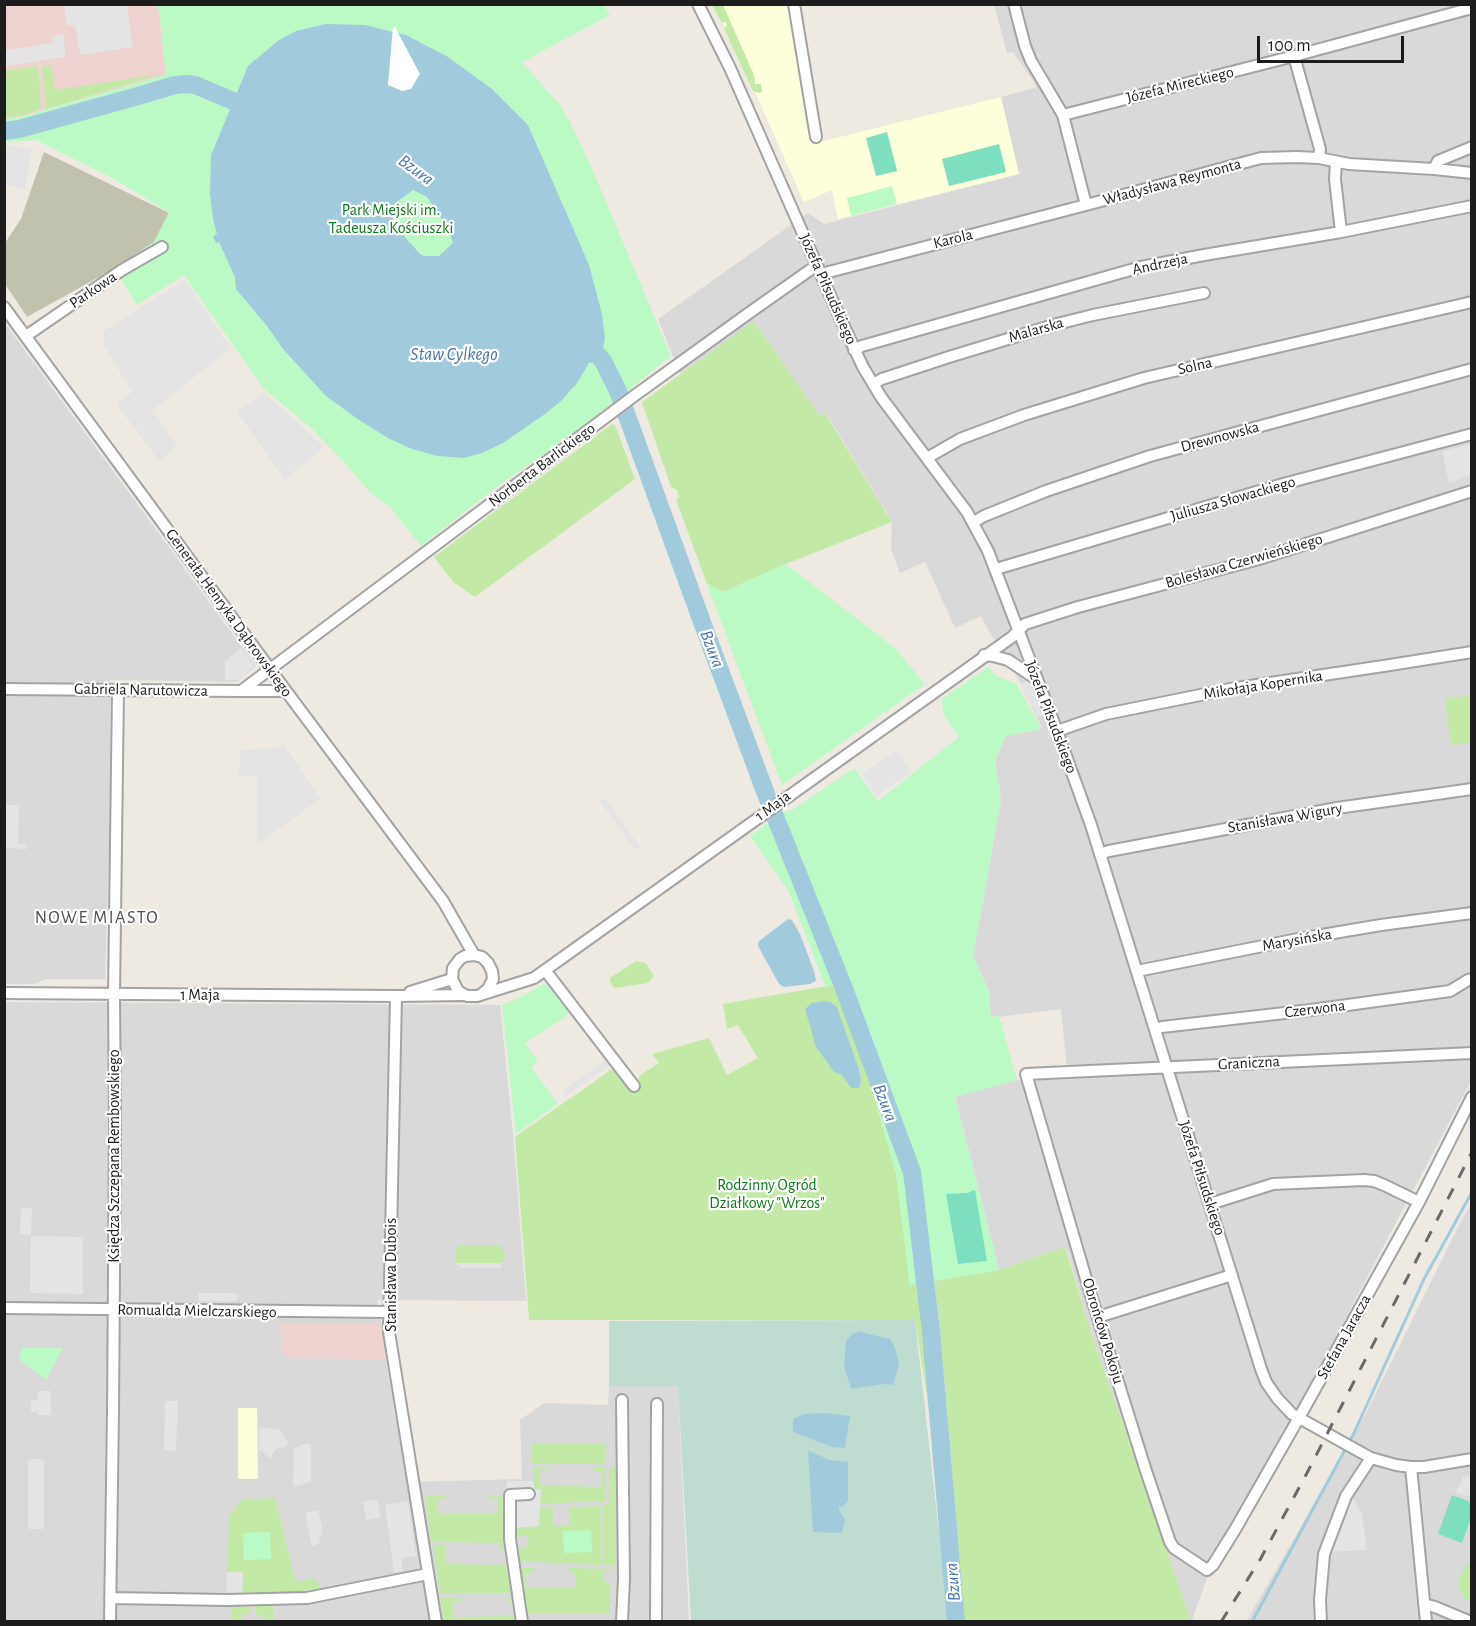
<!DOCTYPE html>
<meta charset="utf-8">
<style>
body{margin:0}
#map{position:relative;width:1476px;height:1626px;overflow:hidden;background:#eeeae1;font-family:"Alegreya Sans",sans-serif}
canvas{display:block}
.frame{position:absolute;inset:0;border:6px solid #1c1c1c;pointer-events:none}
.scale{position:absolute;left:1257px;top:36px;width:147px;height:27px;box-sizing:border-box;border:3px solid #1c1c1c;border-top:0;padding-left:8px;font-size:18px;line-height:21px;white-space:nowrap;color:#1c1c1c;-webkit-text-stroke:4px #fff;paint-order:stroke}
</style>
<div id="map">
<canvas width="1476" height="1626"></canvas>
<div class="frame"></div>
<div class="scale">100 m</div>
</div>
<script>
const context = document.querySelector('canvas').getContext('2d');
context.lineJoin = 'round';
function fillPath(path, color) {
  context.fillStyle = color;
  context.fill(path, 'evenodd');
}
function toPath(rows) {
  const path = new Path2D();
  for (const r of rows) {
    path.moveTo(r[0], r[1]);
    for (let i = 2; i < r.length; i += 2) path.lineTo(r[i], r[i + 1]);
  }
  return path;
}
function trace(path, color, width, dash) {
  context.strokeStyle = color;
  context.lineWidth = width;
  context.lineCap = dash ? 'butt' : 'round';
  context.setLineDash(dash || []);
  context.stroke(path);
}
function label(font, color, halo, rows, align = 'center') {
  context.font = font + ' "Alegreya Sans",sans-serif';
  context.lineWidth = 4.5;
  context.setLineDash([]);
  context.textBaseline = 'middle';
  context.strokeStyle = halo;
  context.fillStyle = color;
  for (const [text, x, y, turn = 0] of rows) {
    context.save();
    context.translate(x, y);
    context.rotate((+turn || 0) * Math.PI / 180);
    context.textAlign = isNaN(turn) ? turn : align;
    if (halo) context.strokeText(text, 0, 0);
    context.fillText(text, 0, 0);
    context.restore();
  }
}
fillPath(toPath([
 [994,5,1471,5,1471,1081,1301,1402,1217,1549,1192,1621,1191,1621,1091,1332,1066,1247,999,1270,955,1096,1017,1080,1068,1079,1061,1009,991,1018,989,991,973,956,1001,800,995,761,1006,736,1042,728,1021,684,989,631,981,616,955,628,925,562,900,573,891,549,892,521,826,413,820,417,755,322,680,374,658,319,808,213,824,224,1019,174,1001,97,1037,87,1013,52,1007,53],
 [4,322,256,666,237,682,110,680,110,816,105,979,45,979,35,984,5,984],
 [5,1002,500,1005,513,1134,526,1301,377,1300,388,1357,386,1360,407,1482,522,1479,520,1420,544,1403,608,1405,609,1386,678,1386,689,1621,5,1622],
 [1471,1204,1471,1621,1246,1622,1365,1415,1461,1221]
]), '#dad9d9');
fillPath(toPath([
 [4,5,158,5,166,75,20,117,5,119],
 [279,1323,380,1323,388,1357,386,1359,283,1358]
]), '#efd3d0');
fillPath(toPath([
 [713,5,788,5,812,144,1001,97,1019,174,838,219,832,190,804,202,733,43],
 [238,1408,257,1408,258,1479,238,1479]
]), '#fcffd9');
fillPath(toPath([
 [44,152,169,213,154,242,115,268,27,317,5,284,5,243,21,219]
]), '#c1c2ad');
fillPath(toPath([
 [712,5,723,5,754,75,755,84,761,84,762,92,759,93,753,91,724,28,727,26,725,22,722,23],
 [51,65,55,90,162,74,46,109,42,66],
 [38,66,41,109,20,116,5,117,5,71],
 [754,321,820,416,825,413,892,522,786,564,723,592,707,584,676,500,679,496,677,490,671,487,642,402],
 [612,424,615,425,635,479,475,597,453,582,434,557],
 [1471,695,1471,742,1451,745,1445,699],
 [636,961,646,963,654,976,648,983,614,988,610,982,610,978],
 [833,985,866,1069,896,1173,910,1285,999,1270,1065,1247,1091,1332,1191,1621,962,1621,915,1320,529,1320,515,1137,615,1067,637,1084,640,1075,659,1063,652,1054,709,1038,727,1075,758,1058,738,1025,727,1029,723,1004],
 [459,1245,499,1245,504,1250,505,1260,501,1263,455,1263,455,1252],
 [531,1443,606,1444,606,1464,532,1464],
 [533,1467,549,1467,549,1470,540,1470,540,1485,602,1487,603,1471,593,1471,594,1467,606,1467,605,1501,540,1504,541,1490,535,1489,533,1487],
 [609,1467,616,1467,615,1565,604,1565,604,1505,609,1504],
 [425,1495,446,1496,445,1499,438,1499,438,1514,498,1514,498,1499,490,1499,489,1496,504,1497,507,1543,431,1542],
 [275,1498,296,1582,313,1578,321,1586,318,1590,242,1595,243,1572,227,1572,230,1515,242,1500],
 [601,1506,601,1565,514,1561,516,1549,529,1546,527,1535,514,1538,512,1528,539,1526,540,1507,553,1508,553,1525,569,1526,570,1507],
 [433,1545,446,1546,446,1564,505,1565,506,1550,499,1549,499,1545,508,1546,515,1593,440,1593],
 [1471,1562,1471,1601,1464,1599,1457,1586,1461,1573,1467,1564],
 [517,1568,534,1568,534,1573,525,1573,525,1587,576,1588,576,1574,570,1573,570,1568,611,1569,611,1572,603,1572,604,1582,610,1582,610,1614,524,1614],
 [461,1597,461,1601,453,1601,454,1617,513,1616,513,1601,507,1601,507,1597,516,1597,519,1621,444,1621,440,1598],
 [236,1602,251,1602,250,1615,242,1614,242,1621,231,1622,232,1617,231,1607],
 [256,1602,263,1602,273,1606,273,1621,264,1621,264,1616,256,1615]
]), '#c2eaa6');
fillPath(toPath([
 [915,1320,949,1621,691,1621,678,1386,609,1386,609,1321]
]), '#bedcd0');
fillPath(toPath([
 [158,5,604,5,610,15,522,62,561,106,569,120,588,159,671,356,580,429,499,485,421,546,390,507,370,492,345,463,309,426,264,389,184,275,137,305,115,268,154,242,169,212,112,178,36,140,5,142,5,119,20,117,166,75],
 [892,186,897,204,851,216,847,198],
 [786,564,895,648,925,684,782,785,707,584,723,592],
 [988,667,998,677,1016,683,1042,729,1006,736,995,761,1001,800,973,956,989,991,991,1017,999,1016,1017,1080,955,1097,999,1270,910,1285,896,1173,866,1069,833,986,826,987,788,890,750,836,784,812,794,809,854,768,878,801,959,737,943,714,942,699],
 [545,983,567,1009,568,1013,567,1016,525,1043,538,1061,531,1067,558,1104,516,1134,502,1005,525,995],
 [22,1348,63,1348,46,1380,19,1359],
 [591,1530,592,1552,564,1553,563,1531],
 [270,1532,271,1559,244,1560,243,1533]
]), '#bcfac5');
fillPath(toPath([
 [887,132,897,171,876,176,866,138],
 [999,144,1006,172,949,186,942,159],
 [975,1190,987,1261,958,1264,946,1194,967,1193],
 [1452,1495,1471,1502,1471,1517,1462,1543,1438,1534]
]), '#7ddfc0');
fillPath(toPath([
 [64,5,127,5,133,47,80,55,75,25,67,26],
 [63,34,66,57,5,66,5,50,53,43,52,36],
 [5,145,32,149,25,189,5,185],
 [185,280,231,348,153,410,177,446,159,461,116,404,132,392,102,343,106,340,102,332],
 [263,393,286,411,324,447,285,480,237,412],
 [1471,444,1471,475,1449,483,1442,451],
 [241,648,255,666,238,680,225,680,225,661],
 [1028,680,1044,714,1038,717,1021,684],
 [284,744,320,799,257,845,257,776,238,775,240,767,240,750,277,748],
 [897,750,912,772,877,796,862,774],
 [605,798,640,847,635,850,600,801],
 [5,805,19,805,18,844,27,845,27,849,5,848],
 [607,1059,611,1065,567,1096,563,1090],
 [21,1207,32,1208,31,1235,20,1234],
 [31,1236,83,1237,83,1294,30,1293],
 [455,1263,501,1263,501,1268,461,1268],
 [198,1293,237,1293,237,1301,198,1301],
 [38,1391,51,1391,51,1415,38,1415,37,1412,31,1412,31,1400,38,1399],
 [165,1401,178,1401,176,1451,164,1450],
 [259,1427,279,1429,288,1442,287,1446,275,1450,271,1458,269,1458,259,1449],
 [302,1444,311,1444,311,1482,293,1487,294,1449],
 [28,1459,44,1459,44,1529,28,1529],
 [1471,1476,1471,1497,1456,1493,1463,1477],
 [507,1481,533,1481,535,1489,541,1489,539,1526,512,1528,506,1496],
 [1350,1493,1362,1514,1367,1550,1326,1552],
 [377,1499,381,1517,366,1520,363,1502],
 [408,1501,416,1556,401,1558,403,1571,394,1572,385,1505],
 [318,1510,323,1533,319,1539,320,1543,312,1546,305,1513],
 [227,1572,243,1572,242,1595,227,1595]
]), '#e4e4e4');
fillPath(toPath([
 [326,24,365,25,406,35,448,57,492,89,528,125,589,265,602,314,605,338,603,347,606,355,603,361,589,363,577,383,562,400,545,414,503,443,482,453,464,458,437,456,412,449,388,438,359,420,326,396,283,349,267,326,236,289,235,277,219,242,216,243,213,236,217,234,213,219,210,194,211,155,248,66,279,40,296,31],
 [413,190,427,197,449,230,453,243,439,256,424,256,420,254,405,237,391,216,390,213,394,204],
 [788,919,792,920,800,934,814,971,816,981,810,984,784,987,779,984,758,946,759,941],
 [824,1001,830,1002,837,1007,859,1070,861,1082,859,1088,851,1088,842,1075,834,1072,816,1047,805,1009,812,1003],
 [861,1331,868,1334,890,1339,895,1348,899,1364,893,1385,883,1384,851,1389,844,1366,846,1341,852,1334],
 [824,1413,850,1416,845,1448,832,1447,793,1432,793,1419,805,1414],
 [808,1450,829,1460,848,1462,848,1500,844,1506,839,1507,839,1510,845,1519,844,1526,841,1533,813,1532]
]), '#a1cbdd');
fillPath(toPath([
 [393,27,395,27,420,74,411,89,402,91,388,85]
]), '#fff');
trace(toPath([
 [1252,1622,1354,1433,1424,1279,1472,1192]
]), '#a1cbdd', 3);
trace(toPath([
 [4,131,19,129,138,96,175,85,186,84,195,85,255,110],
 [586,342,603,361,618,391,702,622,766,794,843,986,912,1172,931,1332,956,1622]
]), '#a1cbdd', 18);
const minor = toPath([
 [698,4,730,68,841,320,863,367,881,397,967,512,988,551,1057,731,1091,825,1261,1369,1266,1382,1277,1398,1292,1414,1371,1458,1396,1465,1411,1467,1424,1467,1472,1459],
 [794,4,816,137],
 [1014,4,1025,46,1031,61,1063,115,1086,205],
 [1294,56,1320,149,1319,158],
 [1063,115,1294,56,1472,8],
 [1336,162,1335,179,1341,232],
 [1434,169,1438,161,1472,147],
 [821,274,1086,205,1261,158,1296,157,1319,158,1349,164,1434,169,1472,173],
 [4,307,286,691,443,901,474,955],
 [26,336,122,270,162,247],
 [854,350,862,346,1141,267,1204,255,1341,232,1472,206],
 [873,384,882,379,949,357,1057,324,1093,315,1204,293],
 [927,458,960,439,1024,415,1144,378,1472,302],
 [974,522,984,516,1046,491,1150,456,1472,369],
 [996,569,1283,484,1472,434],
 [984,655,993,656,1008,660,1035,678],
 [4,689,241,691,634,396,749,313,810,270,817,266],
 [241,691,286,691],
 [1057,731,1106,714,1230,689,1390,665,1472,652],
 [1100,854,1109,851,1337,808,1472,789],
 [545,970,634,1086],
 [1137,971,1298,939,1381,925,1472,913],
 [410,992,452,979],
 [4,993,396,996,464,995],
 [483,993,488,989,493,979,492,971,488,963,482,957,474,955,465,956,460,959,453,968,452,979,458,991,467,996,477,996,534,978,1012,637,1025,624,1078,607,1259,559,1472,491],
 [396,996,389,1332,436,1622],
 [1155,1029,1162,1027,1311,1010,1450,991,1468,980,1472,979],
 [1472,1053,1026,1074,1089,1289,1146,1471,1170,1542,1174,1548,1207,1570,1213,1565,1236,1528,1305,1407,1419,1202,1472,1097],
 [1210,1204,1273,1184,1364,1180,1374,1181,1384,1185,1419,1202],
 [4,1308,389,1312],
 [1098,1317,1232,1275],
 [1411,1467,1426,1622],
 [110,1598,227,1600,307,1598,428,1574],
 [1424,1604,1435,1607,1471,1622],
 [110,1622,113,1412,115,1128,114,995,118,690],
 [522,1622,510,1539,510,1495,529,1494],
 [622,1622,624,1579,622,1400],
 [656,1622,657,1404],
 [1321,1622,1320,1600,1324,1554,1346,1496,1371,1458]
]);
trace(minor, '#a3a3a3', 14);
trace(minor, '#fff', 10);
trace(toPath([
 [1221,1622,1261,1558,1307,1473,1472,1152]
]), '#6a6a6a', 3, [12, 12]);
label('16px', '#1c1c1c', '#fff', [
 ["Józefa Mireckiego",1180,85,-14],
 ["Władysława Reymonta",1172,182,-15],
 ["Karola",953,239,-14],
 ["Andrzeja",1160,264,-12],
 ["Józefa Piłsudskiego",828,289,66],
 ["Parkowa",93,290,-34],
 ["Malarska",1036,330,-16],
 ["Solna",1195,366,-13],
 ["Drewnowska",1220,437,-15],
 ["Norberta Barlickiego",542,465,-37],
 ["Juliusza Słowackiego",1233,499,-16],
 ["Bolesława Czerwieńskiego",1244,561,-16],
 ["Generała Henryka Dąbrowskiego",229,613,54],
 ["Mikołaja Kopernika",1263,685,-9],
 ["Gabriela Narutowicza",141,690,1],
 ["Józefa Piłsudskiego",1051,717,69],
 ["1 Maja",773,806,-36],
 ["Stanisława Wigury",1285,818,-10],
 ["Marysińska",1297,940,-10],
 ["1 Maja",200,995],
 ["Czerwona",1315,1009,-7],
 ["Graniczna",1249,1063,-3],
 ["Księdza Szczepana Rembowskiego",114,1156,-90],
 ["Józefa Piłsudskiego",1202,1178,72],
 ["Stanisława Dubois",391,1275,-90],
 ["Romualda Mielczarskiego",197,1311,1],
 ["Obrońców Pokoju",1103,1331,73],
 ["Stefana Jaracza",1344,1337,-61]
]);
label('16px', '#097b1a', '#fff', [
 ["Park Miejski im.",391,210],
 ["Tadeusza Kościuszki",391,228],
 ["Rodzinny Ogród",767,1185],
 ["Działkowy \"Wrzos\"",767,1203]
]);
label('italic 18px', '#4873ac', '#fff', [
 ["Bzura",416,170,36],
 ["Staw Cylkego",454,355],
 ["Bzura",712,649,69],
 ["Bzura",885,1103,69],
 ["Bzura",953,1582,-95]
]);
context.letterSpacing = '1.5px';
label('18px', '#4f4f4f', '#fff', [
 ["NOWE MIASTO",97,918]
]);
context.letterSpacing = '0px';
</script>
